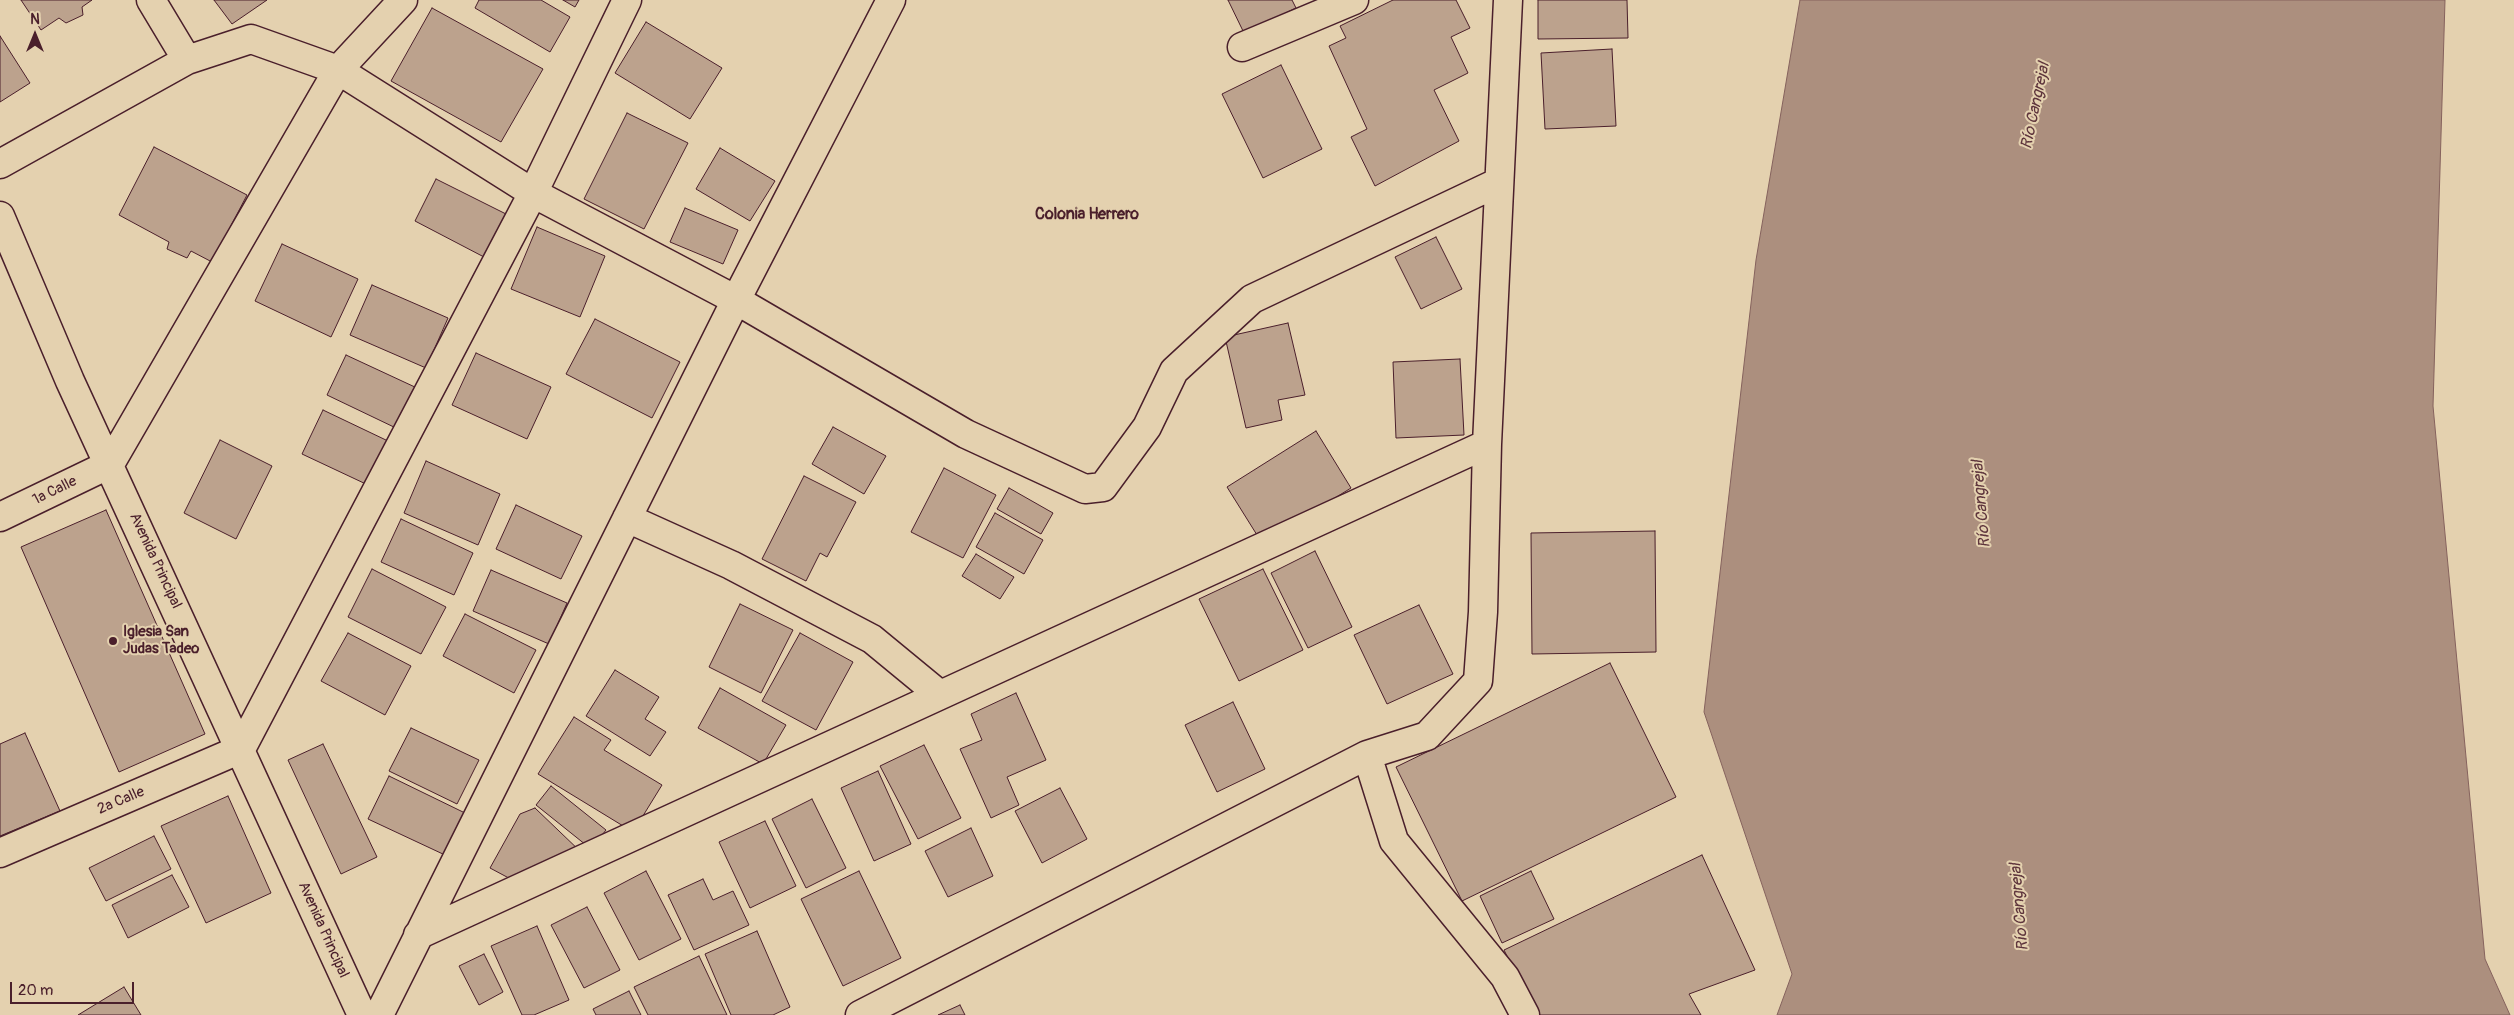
<!DOCTYPE html>
<meta charset="utf-8">
<style>
body{margin:0}
#map{position:relative;width:2514px;height:1015px;overflow:hidden;background:#e4d1af;font-family:Pangolin,sans-serif}
canvas{display:block}
.north{position:absolute;left:10px;top:10px;width:50px;height:50px;-webkit-text-stroke:4px #e4d1af;paint-order:stroke;rotate:0deg;font-size:14px;font-weight:700;line-height:20px;text-align:center;color:#4a1f2b}
.north::after{content:'';display:block;margin:auto;width:18px;height:22px;background:#4a1f2b;clip-path:polygon(50% 0,100% 100%,50% 72%,0 100%)}
.scale{position:absolute;left:10px;top:982px;width:124px;height:22px;box-sizing:border-box;border:2px solid #4a1f2b;border-top:0;padding-left:6px;font-size:15px;line-height:18px;white-space:nowrap;color:#4a1f2b;-webkit-text-stroke:4px #e4d1af;paint-order:stroke}
</style>
<div id="map">
<canvas width="2514" height="1015"></canvas>
<div class="north">N</div>
<div class="scale">20 m</div>
</div>
<script>
const context = document.querySelector('canvas').getContext('2d');
context.lineJoin = 'round';
function fillPath(path, color) {
  context.fillStyle = color;
  context.fill(path, 'evenodd');
}
function toPath(rows) {
  const path = new Path2D();
  for (const r of rows) {
    path.moveTo(r[0], r[1]);
    for (let i = 2; i < r.length; i += 2) path.lineTo(r[i], r[i + 1]);
  }
  return path;
}
function trace(path, color, width, dash) {
  context.strokeStyle = color;
  context.lineWidth = width;
  context.lineCap = dash ? 'butt' : 'round';
  context.setLineDash(dash || []);
  context.stroke(path);
}
function label(font, color, halo, rows, align = 'center') {
  context.font = font + ' Pangolin,sans-serif';
  context.lineWidth = 4;
  context.setLineDash([]);
  context.textBaseline = 'middle';
  context.strokeStyle = halo;
  context.fillStyle = color;
  for (const [text, x, y, turn = 0] of rows) {
    context.save();
    context.translate(x, y);
    context.rotate((+turn || 0) * Math.PI / 180);
    context.textAlign = isNaN(turn) ? turn : align;
    if (halo) context.strokeText(text, 0, 0);
    context.fillText(text, 0, 0);
    context.restore();
  }
}
const water = toPath([
 [1800,0,2445,0,2433,406,2485,959,2510,1015,1777,1015,1792,974,1704,712,1756,260,1800,0]
]);
fillPath(water, '#ac8f7e');
trace(water, '#85625d', 1);
const building = toPath([
 [21,0,92,0,82,7,83,15,66,23,59,18,41,30,21,0],
 [214,0,267,0,232,24,214,0],
 [479,0,541,0,570,17,550,52,475,8,479,0],
 [563,0,579,0,575,7,563,0],
 [1228,0,1292,0,1296,8,1244,33,1228,0],
 [1393,0,1456,0,1470,28,1451,37,1468,73,1434,90,1459,141,1375,186,1351,137,1367,129,1329,46,1346,38,1340,26,1393,0],
 [1538,0,1627,0,1628,38,1538,39,1538,0],
 [432,8,543,69,501,142,391,81,432,8],
 [646,22,722,68,690,119,615,73,646,22],
 [0,36,30,83,0,102,0,36],
 [1612,49,1616,126,1545,129,1541,53,1612,49],
 [1281,65,1322,149,1263,178,1222,94,1281,65],
 [627,113,688,143,644,229,584,199,627,113],
 [154,147,247,195,212,262,191,251,187,258,167,249,169,242,119,215,154,147],
 [720,148,775,181,750,221,696,189,720,148],
 [436,179,506,214,484,257,415,221,436,179],
 [685,208,738,230,723,264,670,242,685,208],
 [537,227,605,256,580,317,511,289,537,227],
 [1436,237,1462,289,1421,309,1395,257,1436,237],
 [282,244,358,279,331,337,255,301,282,244],
 [372,285,448,318,426,368,350,335,372,285],
 [595,319,680,362,652,418,566,374,595,319],
 [1288,323,1305,395,1278,400,1282,420,1246,428,1225,337,1288,323],
 [476,353,551,387,527,439,452,405,476,353],
 [346,355,417,388,398,429,327,395,346,355],
 [1460,359,1464,435,1396,438,1393,362,1460,359],
 [323,410,388,441,368,485,302,454,323,410],
 [833,427,886,456,864,494,812,464,833,427],
 [1316,431,1351,488,1262,543,1227,487,1316,431],
 [220,440,272,466,236,539,184,513,220,440],
 [426,461,500,494,478,545,404,513,426,461],
 [944,468,996,495,963,558,911,532,944,468],
 [804,476,856,502,827,557,820,553,806,581,762,559,804,476],
 [1009,488,1053,513,1041,534,997,509,1009,488],
 [516,505,582,536,561,579,496,549,516,505],
 [106,510,205,734,119,772,21,547,106,510],
 [995,513,1043,540,1024,574,976,547,995,513],
 [401,519,473,553,454,595,381,562,401,519],
 [1655,531,1656,652,1532,654,1531,533,1655,531],
 [1315,551,1352,627,1308,648,1271,573,1315,551],
 [976,554,1014,577,1000,599,962,576,976,554],
 [372,569,446,607,421,654,348,617,372,569],
 [1263,569,1303,650,1239,681,1199,599,1263,569],
 [491,570,567,603,549,644,473,611,491,570],
 [740,604,793,630,761,693,709,667,740,604],
 [1419,605,1453,674,1387,704,1354,635,1419,605],
 [465,614,536,650,514,693,443,656,465,614],
 [348,633,411,666,385,715,321,681,348,633],
 [800,633,853,662,816,730,762,701,800,633],
 [1610,663,1676,797,1462,901,1396,767,1610,663],
 [615,670,659,697,645,719,666,732,650,756,586,716,615,670],
 [720,688,786,725,763,764,698,728,720,688],
 [1016,693,1046,760,1007,777,1019,805,991,818,960,749,982,740,971,714,1016,693],
 [1233,702,1265,769,1217,792,1185,725,1233,702],
 [574,717,611,740,604,750,662,785,633,832,538,774,574,717],
 [411,728,479,760,457,804,389,771,411,728],
 [25,733,60,811,0,836,0,744,25,733],
 [323,744,377,857,341,874,288,760,323,744],
 [924,745,961,818,918,839,880,766,924,745],
 [878,771,911,844,874,861,841,788,878,771],
 [389,776,465,813,445,855,368,819,389,776],
 [551,786,606,830,591,849,536,805,551,786],
 [1060,788,1087,839,1042,863,1015,811,1060,788],
 [228,796,271,893,206,923,161,826,228,796],
 [812,799,846,868,806,888,772,819,812,799],
 [535,808,583,854,520,884,490,868,520,814,535,808],
 [765,821,796,886,750,908,719,842,765,821],
 [971,828,993,876,948,897,925,851,971,828],
 [154,836,171,869,106,901,89,868,154,836],
 [1702,855,1755,970,1689,994,1701,1015,1536,1015,1504,950,1702,855],
 [646,871,681,939,639,960,604,893,646,871],
 [859,871,901,958,843,986,801,899,859,871],
 [1531,871,1554,919,1502,943,1480,896,1531,871],
 [172,875,189,907,128,938,112,905,172,875],
 [703,879,713,900,733,891,749,925,694,950,668,895,703,879],
 [587,907,620,970,584,988,551,925,587,907],
 [537,926,569,1000,534,1015,522,1015,491,946,537,926],
 [757,931,790,1007,773,1015,731,1015,705,954,757,931],
 [484,954,503,992,479,1005,459,966,484,954],
 [699,956,727,1015,648,1015,634,987,699,956],
 [124,987,141,1015,78,1015,124,987],
 [629,991,641,1015,596,1015,593,1009,629,991],
 [960,1005,965,1015,938,1015,960,1005]
]);
fillPath(building, '#bca28d');
trace(building, '#4a1f2b', 1);
const street = toPath([
 [151,0,187,60],
 [1242,47,1354,0],
 [0,164,187,60,251,39,338,70,533,193,736,300,966,434,1085,489,1103,487,1147,427,1174,371,1252,299,1499,182],
 [0,216,70,381,362,1015],
 [110,464,338,70,403,0],
 [0,517,110,464],
 [627,518,731,565,872,639,940,695],
 [1367,755,1394,841,1505,977,1525,1015],
 [0,853,241,749,533,193,627,0],
 [418,935,1487,444],
 [379,1015,736,300,891,0],
 [860,1015,1367,755,1427,736,1478,681,1483,612,1487,444,1508,0]
]);
trace(street, '#4a1f2b', 31);
trace(street, '#e4d1af', 28);
for (const [x, y, r, color] of [
 [113,641,5,"#4a1f2b"]
]) {
  const dot = new Path2D();
  dot.arc(x, y, r, 0, 2 * Math.PI);
  context.fillStyle = color;
  context.fill(dot);
  trace(dot, '#e4d1af', 2);
}
label('15px', '#4a1f2b', '#e4d1af', [
 ["1a Calle",55,491,-26],
 ["Avenida Principal",155,561,65],
 ["2a Calle",121,801,-23],
 ["Avenida Principal",323,930,66]
]);
label('bold 15px', '#4a1f2b', '#e4d1af', [
 ["Iglesia San",123,632],
 ["Judas Tadeo",123,649]
], 'left');
label('italic 16px', '#5e353c', '#e4d1af', [
 ["Río Cangrejal",2036,106,-78],
 ["Río Cangrejal",1982,504,-95],
 ["Río Cangrejal",2020,907,-95]
]);
label('bold 16px', '#4a1f2b', '#e4d1af', [
 ["Colonia Herrero",1087,215]
]);
</script>
